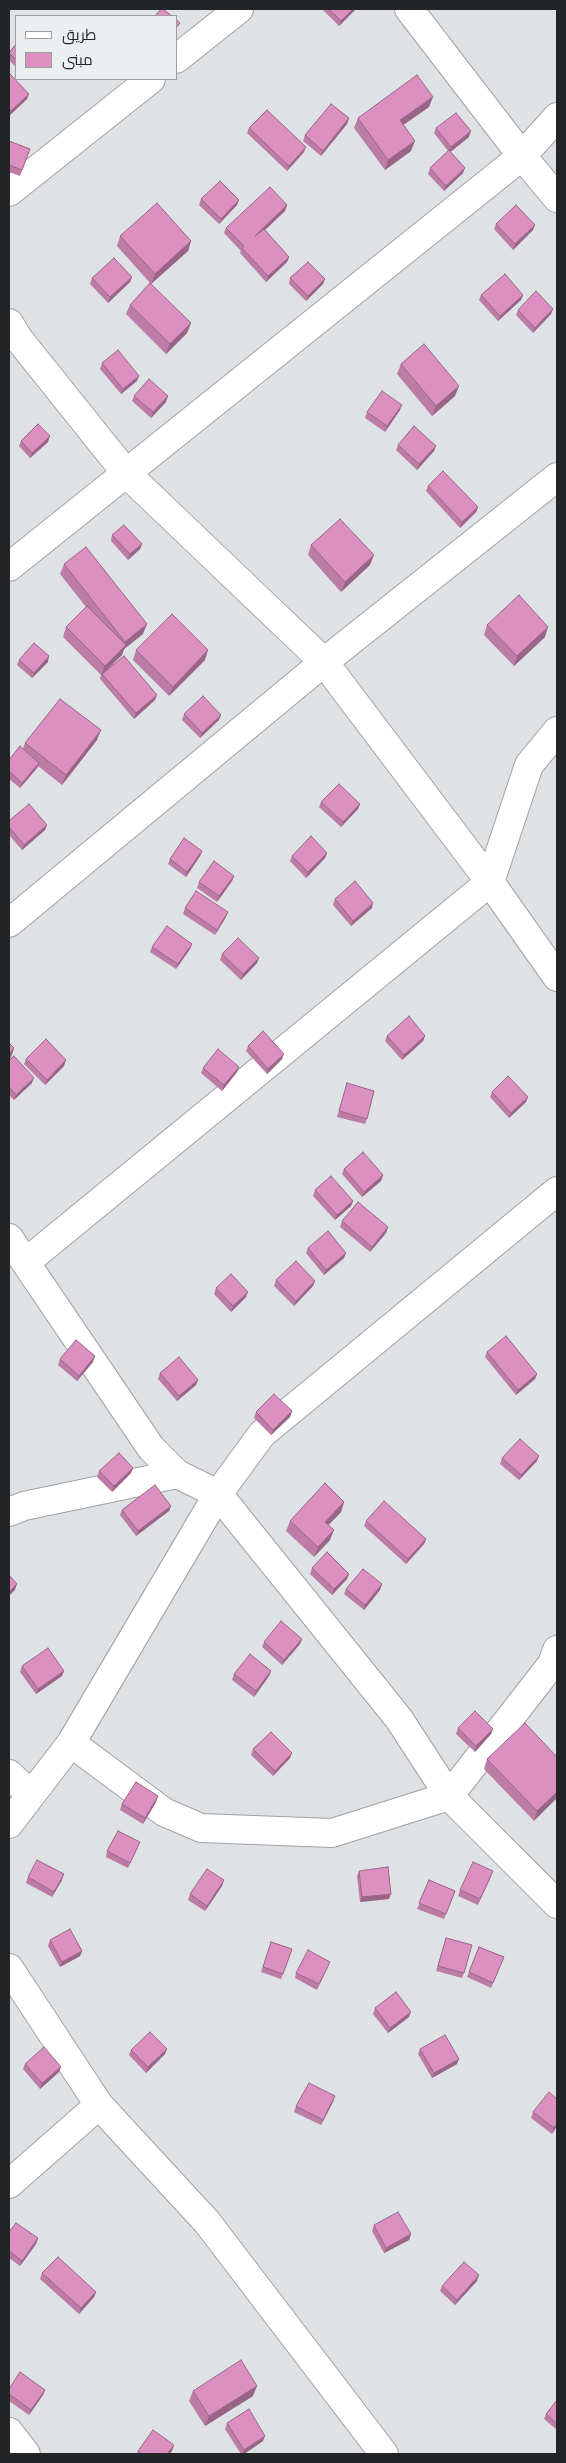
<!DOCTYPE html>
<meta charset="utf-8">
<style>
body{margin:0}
#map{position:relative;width:566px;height:2463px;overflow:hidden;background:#dfe2e5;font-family:"PT Sans Narrow",Cairo,sans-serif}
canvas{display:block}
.frame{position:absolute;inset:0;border:10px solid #232425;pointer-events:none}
.legend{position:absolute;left:15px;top:15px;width:162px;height:65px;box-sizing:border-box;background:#eceff2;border:1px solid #9c9ea0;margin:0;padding:6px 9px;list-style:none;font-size:15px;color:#232425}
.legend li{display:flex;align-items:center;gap:10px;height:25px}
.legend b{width:25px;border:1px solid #9c9ea0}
</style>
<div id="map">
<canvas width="566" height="2463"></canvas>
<div class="frame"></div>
<ul class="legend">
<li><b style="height:6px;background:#fff"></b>طريق</li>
<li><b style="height:14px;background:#db90c1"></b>مبنى</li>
</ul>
</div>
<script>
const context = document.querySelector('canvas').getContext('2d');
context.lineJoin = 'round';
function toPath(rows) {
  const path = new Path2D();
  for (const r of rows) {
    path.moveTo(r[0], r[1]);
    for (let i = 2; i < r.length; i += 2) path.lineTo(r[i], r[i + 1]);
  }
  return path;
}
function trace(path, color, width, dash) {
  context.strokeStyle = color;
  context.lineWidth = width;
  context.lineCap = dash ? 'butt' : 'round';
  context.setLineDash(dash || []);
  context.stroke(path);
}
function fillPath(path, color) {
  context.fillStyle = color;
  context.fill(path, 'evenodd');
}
const street = toPath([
 [409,9,522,156,557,198],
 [176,59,239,9],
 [9,192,151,79],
 [9,323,18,338,126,473,324,662,490,882,557,977],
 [9,567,522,156,557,117],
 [9,923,324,662,557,477],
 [9,1238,151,1448,177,1474,218,1494,399,1719,449,1796,557,1904],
 [26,1262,490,882,529,765,557,731],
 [9,1512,24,1506,177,1474],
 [71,1743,164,1812,201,1828,332,1833,449,1796,552,1664,557,1650],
 [9,1774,31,1795],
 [9,1824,71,1743,218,1494,262,1434,557,1191],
 [9,1968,99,2105,207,2222,384,2454],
 [9,2184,99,2105],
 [9,2432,26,2454]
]);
trace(street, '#9fa1a5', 30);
trace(street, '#fff', 28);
fillPath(toPath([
 [322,9,356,9,339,26],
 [16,44,16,67,9,60,9,52],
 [9,75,29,94,27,99,9,116],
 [429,107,403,125,411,151,385,170,354,128,358,118],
 [349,118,347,124,321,156,303,141,305,135],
 [249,128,304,152,287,171,247,133],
 [436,128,469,137,450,152,463,173,444,191,428,174,430,168,448,151,434,133],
 [9,141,30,149,20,176,9,172],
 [201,199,237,205,219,224,199,205],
 [287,205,285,211,265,230,289,257,287,262,266,282,240,253,241,251,224,233,226,228],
 [496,224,533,230,513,250,494,229],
 [120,236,191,241,188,251,151,284,117,246],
 [132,277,130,282,108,303,90,284,92,278],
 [290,278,323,284,306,301,289,284],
 [481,295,523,295,521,300,498,321,479,300],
 [130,305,191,323,187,333,166,354,126,314],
 [518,310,551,314,533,333,516,315],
 [102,363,137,381,121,394,100,369],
 [401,364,455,396,432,416,397,374],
 [134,396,166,402,151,418,132,401],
 [400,410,385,432,365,418,367,412],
 [21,441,48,442,30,458,19,446],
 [398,445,434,451,417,470,396,450],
 [428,486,478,507,476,512,460,528,426,491],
 [112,535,142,544,140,549,128,560,111,541],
 [311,545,370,565,341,592,308,555],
 [64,564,143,634,124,649,122,655,108,669,155,700,134,719,100,679,101,675,63,637,66,627,86,607,60,574],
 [487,625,545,637,514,666,484,635],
 [136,650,205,660,169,696,133,660],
 [19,660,48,662,32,678,17,665],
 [184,714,219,720,200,738,182,720],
 [97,740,62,785,38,766,37,768,20,788,9,779,9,760,23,749,25,743],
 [321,802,360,804,358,809,341,827,319,807],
 [9,821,47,825,45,830,22,850,9,835],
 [202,851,200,856,186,877,168,864,170,859],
 [327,853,325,858,306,878,290,861,292,856],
 [234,876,232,881,217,902,197,888,199,882],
 [335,899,372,908,351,926,333,905],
 [185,908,226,917,215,935,183,914],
 [152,947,190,949,176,969,150,952],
 [222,954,257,963,241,980,220,960],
 [387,1036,425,1036,423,1041,402,1060,385,1041],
 [248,1046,282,1059,267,1074,246,1051],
 [26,1059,64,1066,45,1085,24,1064],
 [9,1061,32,1083,14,1100,9,1095],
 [203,1068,237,1072,222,1091,201,1073],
 [347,1083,367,1119,365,1124,337,1117],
 [492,1092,526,1102,509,1118,490,1097],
 [344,1169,383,1175,381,1181,362,1197,342,1174],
 [315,1190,353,1201,351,1206,335,1220,313,1196],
 [342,1221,388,1227,386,1233,370,1252,340,1227],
 [308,1248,344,1258,324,1275,306,1253],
 [276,1280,313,1286,294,1306,274,1286],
 [216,1288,246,1297,231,1312,214,1294],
 [487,1352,537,1374,535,1379,516,1395,485,1357],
 [60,1359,93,1362,77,1381,58,1365],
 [160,1373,198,1380,196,1385,177,1401,158,1379],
 [292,1411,290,1417,271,1435,254,1418,256,1412],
 [502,1458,537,1461,519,1480,500,1464],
 [133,1468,131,1473,112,1492,97,1477,99,1471],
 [344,1502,341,1512,328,1525,330,1540,314,1557,286,1531,290,1521],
 [171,1506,169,1511,136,1536,120,1515,122,1510],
 [366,1521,426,1539,424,1544,406,1564,364,1526],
 [312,1568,349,1574,347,1579,332,1595,310,1574],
 [346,1589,380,1590,364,1610,344,1594],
 [302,1639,300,1644,282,1665,262,1647,264,1642],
 [22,1666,64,1671,62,1676,36,1694,20,1672],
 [271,1671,269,1676,254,1697,232,1680,234,1674],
 [458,1728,491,1734,475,1752,456,1734],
 [253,1749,290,1758,273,1776,251,1755],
 [557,1757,534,1821,484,1769,487,1759],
 [156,1802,143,1824,120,1810,122,1804],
 [138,1847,128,1868,106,1857,107,1851],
 [359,1871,389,1899,360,1902,357,1876],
 [28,1877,62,1880,52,1897,26,1883],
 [491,1877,478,1905,458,1896,460,1890],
 [429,1880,455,1891,444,1919,417,1909],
 [222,1886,205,1911,188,1900,190,1894],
 [446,1938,464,1973,462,1978,436,1971],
 [50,1940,82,1951,80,1956,60,1967,48,1946],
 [271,1942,292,1949,281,1979,261,1972],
 [479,1947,504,1957,491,1988,467,1977],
 [328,1967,317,1990,295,1978,296,1973],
 [375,2008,409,2017,388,2033,373,2014],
 [420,2049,457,2064,432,2078,418,2054],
 [131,2050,165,2054,146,2073,129,2055],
 [25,2064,59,2072,40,2089,23,2069],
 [333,2102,321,2125,294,2112,296,2106],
 [533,2112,557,2126,552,2134,531,2118],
 [374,2225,411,2234,409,2240,384,2253,372,2231],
 [9,2232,38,2238,36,2244,20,2266,9,2258],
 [42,2273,96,2292,94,2297,79,2314,40,2279],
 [477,2281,455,2305,440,2291,442,2286],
 [9,2389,45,2390,43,2395,29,2415,9,2401],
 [193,2391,253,2396,205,2426,189,2401],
 [557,2400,557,2430,544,2419,546,2414],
 [227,2423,263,2441,244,2454,241,2454,225,2429],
 [138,2451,172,2451,169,2454,136,2454]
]), '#bc7ca6');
fillPath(toPath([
 [353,9,356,9,339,26,341,21],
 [29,94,27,99,9,116,11,111],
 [433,97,429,107,396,130,400,120],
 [349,118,347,124,321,156,323,151],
 [471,131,469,137,449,153,451,147],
 [415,141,411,151,385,170,388,160],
 [306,147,304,152,287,171,289,166],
 [465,168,463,173,444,191,446,186],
 [239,200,237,205,219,224,221,219],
 [287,205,285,211,253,241,255,236],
 [535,225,533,230,513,250,515,244],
 [191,241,188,251,151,284,155,274],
 [289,257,287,262,266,282,268,276],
 [132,277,130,282,108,303,110,297],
 [325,279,323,284,306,301,308,296],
 [523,295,521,300,498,321,500,316],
 [553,309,551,314,533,333,535,328],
 [191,323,187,333,166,354,170,344],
 [139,376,137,381,121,394,123,389],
 [459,386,455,396,432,416,436,406],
 [168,396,166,402,151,418,153,412],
 [402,405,400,410,385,432,387,426],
 [50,436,48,442,30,458,32,453],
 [436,446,434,451,417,470,419,464],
 [478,507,476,512,460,528,462,522],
 [142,544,140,549,128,560,130,554],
 [374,555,370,565,341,592,345,582],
 [147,624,143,634,124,649,122,655,101,675,105,666,122,649,125,642],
 [548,627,545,637,514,666,517,656],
 [208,650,205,660,169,696,173,687],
 [49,656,48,662,32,678,34,673],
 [157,695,155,700,134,719,136,713],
 [221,715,219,720,200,738,202,733],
 [101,730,97,740,62,785,66,775],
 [39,763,37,768,20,788,22,783],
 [360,804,358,809,341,827,343,822],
 [47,825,45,830,22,850,24,845],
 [202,851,200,856,186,877,187,872],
 [327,853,325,858,306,878,308,872],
 [234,876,232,881,217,902,219,896],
 [373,903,372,908,351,926,353,921],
 [228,912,226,917,215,935,217,930],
 [192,944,190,949,176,969,178,964],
 [259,958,257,963,241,980,243,974],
 [425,1036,423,1041,402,1060,404,1055],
 [14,1048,11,1058,9,1060,9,1054],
 [284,1054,282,1059,267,1074,268,1069],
 [66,1060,64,1066,45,1085,47,1080],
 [239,1067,237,1072,222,1091,224,1085],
 [34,1078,32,1083,14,1100,16,1095],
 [528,1097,526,1102,509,1118,511,1113],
 [383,1175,381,1181,362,1197,364,1192],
 [353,1201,351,1206,335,1220,337,1215],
 [388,1227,386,1233,370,1252,372,1247],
 [346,1253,344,1258,324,1275,326,1270],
 [315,1281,313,1286,294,1306,296,1301],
 [248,1292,246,1297,231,1312,233,1306],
 [95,1356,93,1362,77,1381,79,1376],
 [537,1374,535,1379,516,1395,518,1390],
 [198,1380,196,1385,177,1401,179,1396],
 [292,1411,290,1417,271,1435,273,1430],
 [539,1456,537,1461,519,1480,521,1475],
 [133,1468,131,1473,112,1492,114,1486],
 [344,1502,341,1512,322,1532,325,1522],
 [171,1506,169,1511,136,1536,138,1531],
 [334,1530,330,1540,314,1557,318,1547],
 [426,1539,424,1544,406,1564,408,1559],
 [349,1574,347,1579,332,1595,334,1589],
 [17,1584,15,1590,9,1596,9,1592],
 [382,1584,380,1590,364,1610,365,1605],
 [302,1639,300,1644,282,1665,284,1660],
 [64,1671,62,1676,36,1694,38,1689],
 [271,1671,269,1676,254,1697,256,1691],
 [493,1729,491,1734,475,1752,476,1746],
 [292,1753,290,1758,273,1776,275,1771],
 [557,1792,557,1798,534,1821,537,1811],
 [158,1796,156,1802,143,1824,145,1818],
 [64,1874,62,1880,52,1897,54,1892],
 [224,1880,222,1886,205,1911,207,1906],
 [391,1894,389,1899,360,1902,362,1897],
 [82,1951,80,1956,60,1967,62,1962],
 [411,2012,409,2017,388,2033,390,2028],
 [167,2049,165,2054,146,2073,148,2067],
 [459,2059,457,2064,432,2078,434,2073],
 [61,2067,59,2072,40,2089,42,2083],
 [335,2096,333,2102,321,2125,323,2120],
 [557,2124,557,2126,552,2134,554,2128],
 [411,2234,409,2240,384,2253,386,2248],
 [38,2238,36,2244,20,2266,22,2261],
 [479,2275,477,2281,455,2305,457,2300],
 [96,2292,94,2297,79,2314,81,2308],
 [257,2386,253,2396,205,2426,209,2416],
 [45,2390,43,2395,29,2415,31,2410],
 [265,2436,263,2441,244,2454,242,2454,244,2450],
 [174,2445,172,2451,169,2454,167,2454]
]), '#996587');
const building = toPath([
 [161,9,163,9,172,16,155,16,161,9],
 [329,9,353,9,341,21,329,9],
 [176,19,180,23,176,28,176,19],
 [16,44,16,60,9,53,16,44],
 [10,74,29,94,11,111,9,108,9,75,10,74],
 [417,75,433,97,400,120,415,141,388,160,358,118,417,75],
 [331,104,349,118,323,151,305,135,331,104],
 [267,110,306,147,289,166,249,128,267,110],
 [456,113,471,131,451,147,436,128,456,113],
 [9,141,30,149,22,170,9,165,9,141],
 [449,150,465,168,446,186,430,168,449,150],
 [220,181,239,200,221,219,201,199,220,181],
 [270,187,287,205,255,236,264,229,289,257,268,276,242,248,244,246,226,228,270,187],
 [157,203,191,241,155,274,120,236,157,203],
 [516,205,535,225,515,244,496,224,516,205],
 [114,258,132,277,110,297,92,278,114,258],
 [308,262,325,279,308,296,290,278,308,262],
 [505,274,523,295,500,316,481,295,505,274],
 [150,283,191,323,170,344,130,305,150,283],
 [536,291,553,309,535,328,518,310,536,291],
 [424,344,459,386,436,406,401,364,424,344],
 [118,350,139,376,123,389,102,363,118,350],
 [149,379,168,396,153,412,134,396,149,379],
 [382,391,402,405,387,426,367,412,382,391],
 [38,424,50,436,32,453,21,441,38,424],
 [414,426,436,446,419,464,398,445,414,426],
 [443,471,478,507,462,522,428,486,443,471],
 [340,519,374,555,345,582,311,545,340,519],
 [124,525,142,544,130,554,112,535,124,525],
 [86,547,147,624,125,642,64,564,86,547],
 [519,595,548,627,517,656,487,625,519,595],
 [87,606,126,645,105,666,66,627,87,606],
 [172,614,208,650,173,687,136,650,172,614],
 [34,643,49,656,34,673,19,660,34,643],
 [124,656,157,695,136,713,102,674,124,656],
 [203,696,221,715,202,733,184,714,203,696],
 [60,699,101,730,66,775,25,743,60,699],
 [20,746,39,763,22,783,9,771,9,760,20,746],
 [339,784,360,804,343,822,321,802,339,784],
 [29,804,47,825,24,845,9,827,9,821,29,804],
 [311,836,327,853,308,872,292,856,311,836],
 [184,838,202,851,187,872,170,859,184,838],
 [214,861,234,876,219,896,199,882,214,861],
 [355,881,373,903,353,921,335,899,355,881],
 [196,891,228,912,217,930,185,908,196,891],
 [167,926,192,944,178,964,152,947,167,926],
 [238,938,259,958,243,974,222,954,238,938],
 [409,1016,425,1036,404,1055,387,1036,409,1016],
 [263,1031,284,1054,268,1069,248,1046,263,1031],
 [46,1039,66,1060,47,1080,26,1059,46,1039],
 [9,1043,14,1048,9,1054,9,1043],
 [218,1049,239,1067,224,1085,203,1068,218,1049],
 [14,1056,34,1078,16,1095,9,1087,9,1061,14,1056],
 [508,1076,528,1097,511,1113,492,1092,508,1076],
 [347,1083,374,1091,367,1119,339,1111,347,1083],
 [363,1152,383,1175,364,1192,344,1169,363,1152],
 [331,1176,353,1201,337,1215,315,1190,331,1176],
 [358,1202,388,1227,372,1247,342,1221,358,1202],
 [328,1231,346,1253,326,1270,308,1248,328,1231],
 [296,1261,315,1281,296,1301,276,1280,296,1261],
 [231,1274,248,1292,233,1306,216,1288,231,1274],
 [506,1336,537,1374,518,1390,487,1352,506,1336],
 [76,1340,95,1356,79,1376,60,1359,76,1340],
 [179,1357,198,1380,179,1396,160,1373,179,1357],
 [274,1394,292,1411,273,1430,256,1412,274,1394],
 [520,1439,539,1456,521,1475,502,1458,520,1439],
 [119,1453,133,1468,114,1486,99,1471,119,1453],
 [325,1483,344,1502,325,1522,334,1530,318,1547,290,1521,325,1483],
 [155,1485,171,1506,138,1531,122,1510,155,1485],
 [384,1501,426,1539,408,1559,366,1521,384,1501],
 [327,1552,349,1574,334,1589,312,1568,327,1552],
 [363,1569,382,1584,365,1605,346,1589,363,1569],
 [9,1575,17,1584,9,1592,9,1575],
 [281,1621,302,1639,284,1660,264,1642,281,1621],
 [48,1648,64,1671,38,1689,22,1666,48,1648],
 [250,1654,271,1671,256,1691,234,1674,250,1654],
 [475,1711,493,1729,476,1746,458,1728,475,1711],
 [525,1723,557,1757,557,1792,537,1811,487,1759,525,1723],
 [271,1732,292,1753,275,1771,253,1749,271,1732],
 [136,1782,158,1796,145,1818,122,1804,136,1782],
 [118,1831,140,1842,130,1863,107,1851,118,1831],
 [37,1860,64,1874,54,1892,28,1877,37,1860],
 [473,1862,493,1871,480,1899,460,1890,473,1862],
 [388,1867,391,1894,362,1897,359,1871,388,1867],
 [207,1869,224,1880,207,1906,190,1894,207,1869],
 [429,1880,455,1891,446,1914,419,1903,429,1880],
 [70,1929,82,1951,62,1962,50,1940,70,1929],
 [446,1938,472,1945,464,1973,438,1966,446,1938],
 [271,1942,292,1949,283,1974,263,1967,271,1942],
 [479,1947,504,1957,493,1983,469,1972,479,1947],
 [308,1950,330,1962,319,1984,296,1973,308,1950],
 [396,1992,411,2012,390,2028,375,2008,396,1992],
 [150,2032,167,2049,148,2067,131,2050,150,2032],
 [445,2035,459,2059,434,2073,420,2049,445,2035],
 [44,2047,61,2067,42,2083,25,2064,44,2047],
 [309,2083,335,2096,323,2120,296,2106,309,2083],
 [549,2092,557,2099,557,2124,554,2128,533,2112,549,2092],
 [398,2212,411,2234,386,2248,374,2225,398,2212],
 [16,2223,38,2238,22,2261,9,2251,9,2232,16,2223],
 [58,2257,96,2292,81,2308,42,2273,58,2257],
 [464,2262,479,2275,457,2300,442,2286,464,2262],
 [241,2360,257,2386,209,2416,193,2391,241,2360],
 [20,2372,45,2390,31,2410,9,2394,9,2389,20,2372],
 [557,2400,557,2424,546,2414,557,2400],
 [249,2409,265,2436,244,2450,227,2423,249,2409],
 [153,2430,174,2445,167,2454,142,2454,138,2451,153,2430]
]);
fillPath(building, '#db90c1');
trace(building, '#996587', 1);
</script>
